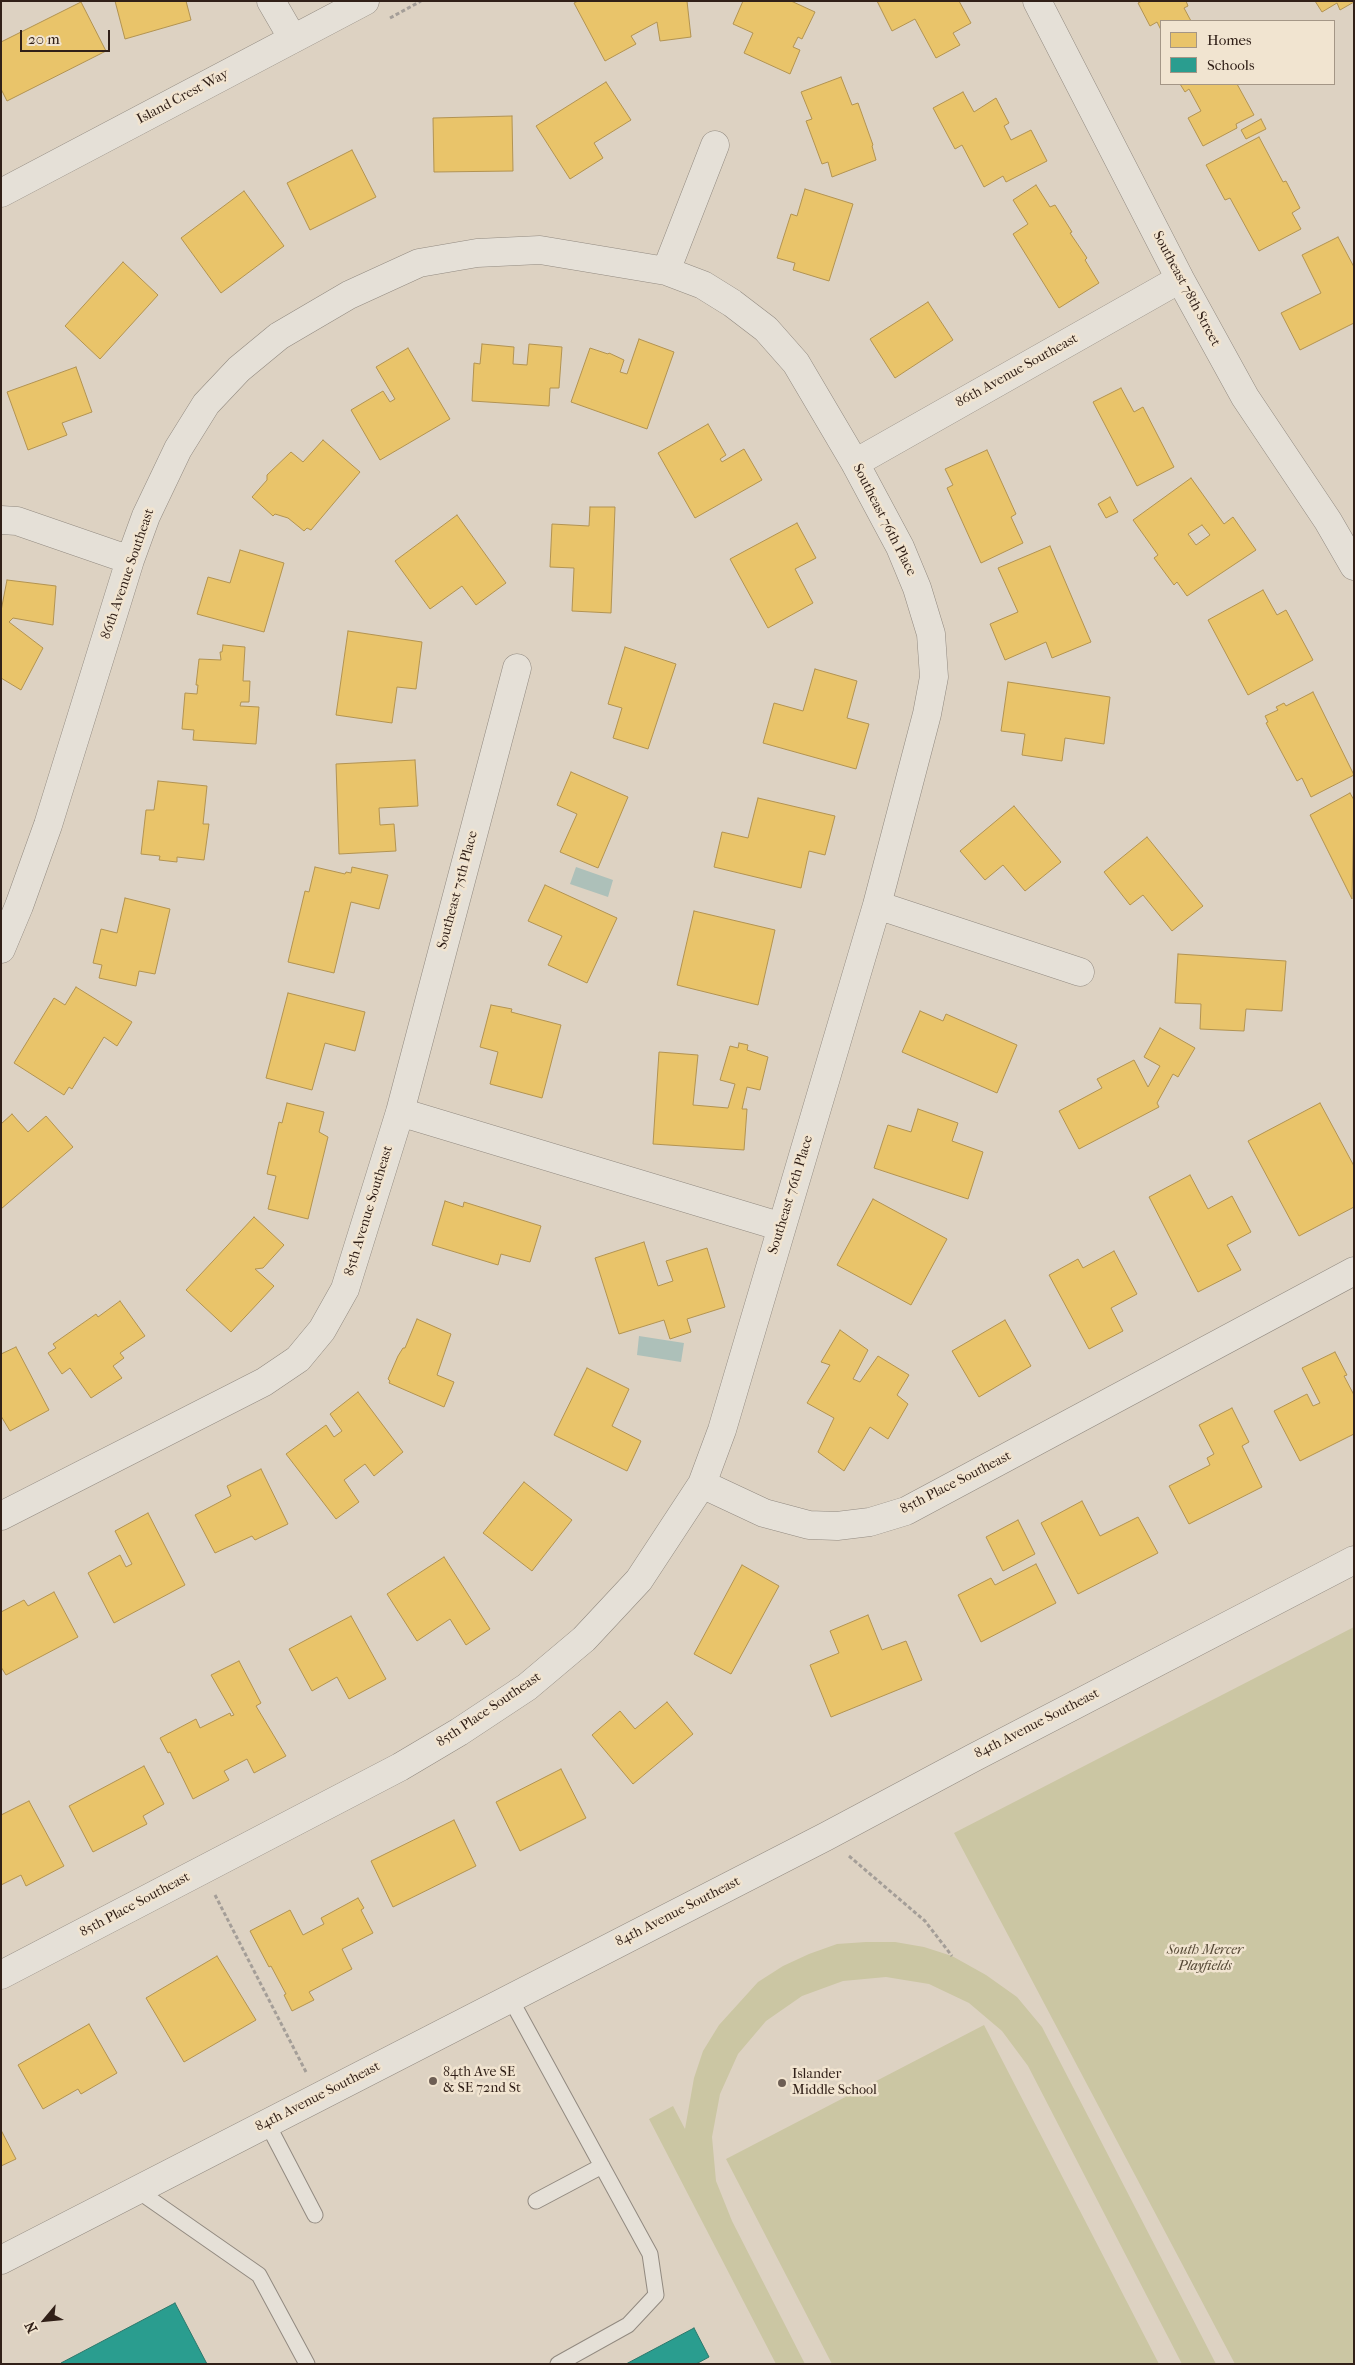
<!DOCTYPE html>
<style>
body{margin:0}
#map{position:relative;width:1355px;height:2365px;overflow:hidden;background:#ddd2c2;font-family:"IM FELL French Canon",serif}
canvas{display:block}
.frame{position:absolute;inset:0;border:2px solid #312018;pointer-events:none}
.legend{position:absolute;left:1160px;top:20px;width:175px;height:65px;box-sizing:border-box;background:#f1e4d0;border:1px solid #a49686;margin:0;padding:6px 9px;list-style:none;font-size:15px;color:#312018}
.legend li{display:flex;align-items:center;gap:10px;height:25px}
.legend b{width:25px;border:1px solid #a49686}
.north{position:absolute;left:20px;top:2295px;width:50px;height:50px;-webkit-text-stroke:4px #f1e4d0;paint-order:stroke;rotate:242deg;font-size:14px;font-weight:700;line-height:20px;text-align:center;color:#312018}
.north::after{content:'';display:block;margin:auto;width:18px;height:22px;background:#312018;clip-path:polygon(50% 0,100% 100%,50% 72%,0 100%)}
.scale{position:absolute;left:20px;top:30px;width:90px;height:22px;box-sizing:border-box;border:2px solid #312018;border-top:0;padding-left:6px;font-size:15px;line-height:18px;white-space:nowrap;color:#312018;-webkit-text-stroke:4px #f1e4d0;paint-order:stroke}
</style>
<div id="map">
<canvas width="1355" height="2365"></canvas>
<div class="frame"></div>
<ul class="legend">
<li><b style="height:14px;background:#e9c46a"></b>Homes</li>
<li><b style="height:14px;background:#2a9d8f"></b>Schools</li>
</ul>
<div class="north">N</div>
<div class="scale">20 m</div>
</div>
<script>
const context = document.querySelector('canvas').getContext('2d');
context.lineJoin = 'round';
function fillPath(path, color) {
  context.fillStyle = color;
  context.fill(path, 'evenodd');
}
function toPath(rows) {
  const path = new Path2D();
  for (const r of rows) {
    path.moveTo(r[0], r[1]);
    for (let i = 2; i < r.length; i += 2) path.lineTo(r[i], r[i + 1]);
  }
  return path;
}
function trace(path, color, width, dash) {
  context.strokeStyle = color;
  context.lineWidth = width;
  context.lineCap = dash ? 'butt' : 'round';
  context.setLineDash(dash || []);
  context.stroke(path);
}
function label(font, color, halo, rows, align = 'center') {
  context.font = font + ' "IM FELL French Canon",serif';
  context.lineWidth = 5;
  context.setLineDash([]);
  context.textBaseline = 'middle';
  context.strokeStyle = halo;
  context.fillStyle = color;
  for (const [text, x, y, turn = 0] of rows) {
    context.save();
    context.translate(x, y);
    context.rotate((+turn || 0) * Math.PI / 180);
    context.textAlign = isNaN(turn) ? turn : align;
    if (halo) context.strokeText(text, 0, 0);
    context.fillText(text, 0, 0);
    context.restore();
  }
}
fillPath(toPath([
 [1354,1627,1354,2364,1235,2364,954,1833],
 [866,1942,895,1942,924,1947,952,1956,986,1975,1017,1997,1042,2027,1216,2364,1182,2364,1028,2066,1002,2031,969,2003,929,1984,886,1977,843,1981,802,1996,766,2021,738,2054,720,2094,712,2137,716,2181,732,2221,805,2364,776,2364,649,2119,673,2106,685,2129,694,2078,703,2051,719,2025,758,1982,783,1966,809,1954,837,1944],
 [984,2025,1159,2364,832,2364,726,2159]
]), '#cbc6a3');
fillPath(toPath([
 [576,867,613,880,608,897,570,884],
 [639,1336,684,1343,681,1362,637,1355]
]), '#adc0b9');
const homes = toPath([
 [115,1,186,1,191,20,125,39,115,1],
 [578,1,687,1,691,37,660,41,657,22,631,36,636,44,605,61,574,3,578,1],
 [743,1,791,1,815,12,802,39,798,37,793,47,800,50,790,74,744,53,753,33,733,24,743,1],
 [877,1,959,1,971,23,953,33,960,45,936,58,915,19,892,31,877,1],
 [1142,1,1186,1,1188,6,1184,8,1191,21,1161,21,1161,30,1157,22,1150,26,1138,3,1142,1],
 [1315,1,1354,1,1354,2,1340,10,1337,3,1322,12,1315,1],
 [81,2,106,51,7,101,1,89,1,42,81,2],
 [841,77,852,105,858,103,873,145,872,146,876,160,832,177,828,162,822,164,806,121,812,119,801,92,841,77],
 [606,82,631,120,594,143,603,158,570,179,536,126,606,82],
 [1180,84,1237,84,1254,115,1236,124,1237,128,1203,146,1188,118,1201,111,1189,89,1185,92,1180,84],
 [963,92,974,112,996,98,1009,123,1004,126,1011,140,1031,130,1047,161,1006,182,1003,176,984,187,962,145,955,149,933,108,963,92],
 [512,116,513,171,434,172,433,118,512,116],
 [1261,119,1266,129,1246,139,1241,130,1261,119],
 [1259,137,1283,182,1286,181,1300,208,1292,213,1301,229,1259,251,1230,198,1225,200,1206,165,1259,137],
 [352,150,376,197,310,230,287,183,352,150],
 [1036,185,1050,207,1055,205,1072,232,1070,233,1087,258,1085,260,1099,283,1059,308,1013,234,1028,224,1013,200,1036,185],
 [805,189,853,204,829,281,793,270,795,263,777,258,791,214,797,216,805,189],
 [244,191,284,246,221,293,181,238,244,191],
 [1338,237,1354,267,1354,323,1300,350,1281,313,1321,293,1302,255,1338,237],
 [123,262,158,295,100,359,65,326,123,262],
 [928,302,953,340,895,378,870,339,928,302],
 [639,339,674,352,647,429,571,402,590,348,608,354,609,353,624,360,620,372,627,374,639,339],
 [482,344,514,347,513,364,527,365,529,344,562,347,559,388,550,388,549,406,472,401,474,363,480,364,482,344],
 [408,348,450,419,380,460,351,410,383,391,390,402,395,399,376,367,408,348],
 [76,367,92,412,62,423,67,435,28,450,7,392,76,367],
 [1121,388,1134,412,1143,407,1174,467,1137,486,1093,402,1121,388],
 [708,424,726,455,720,459,722,462,744,449,762,480,695,518,658,453,708,424],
 [323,440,360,472,311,530,307,528,304,531,288,518,275,514,273,516,252,497,267,480,267,475,291,452,303,462,323,440],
 [987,450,1016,514,1011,517,1023,543,981,563,947,488,953,485,945,469,987,450],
 [1191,478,1224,524,1233,517,1256,550,1187,596,1177,582,1174,585,1154,558,1158,555,1133,520,1191,478],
 [1202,525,1210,535,1196,545,1188,534,1202,525],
 [1110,497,1118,512,1106,518,1098,504,1110,497],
 [590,507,615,507,611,613,572,611,574,568,550,567,552,524,589,526,590,507],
 [457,515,506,583,476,605,462,586,430,609,395,561,457,515],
 [797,523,816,558,795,569,813,603,768,628,730,559,797,523],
 [1050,546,1091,642,1052,658,1046,642,1005,660,990,624,1018,612,998,568,1050,546],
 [240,550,284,563,264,632,197,614,208,577,230,583,240,550],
 [7,580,56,586,53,625,13,618,9,622,43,648,21,690,1,678,1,611,7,580],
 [1263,590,1277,615,1286,610,1313,660,1248,695,1208,620,1263,590],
 [348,631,422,642,416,689,397,687,392,723,336,715,348,631],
 [223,645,245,647,243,681,250,681,249,702,241,702,240,706,259,707,256,744,193,740,194,730,182,729,185,693,197,694,198,685,196,685,199,659,221,660,220,652,222,652,223,645],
 [625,647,676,664,648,749,613,738,622,708,608,704,625,647],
 [815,669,857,681,847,718,869,724,856,769,763,743,774,703,803,711,815,669],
 [1008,682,1110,697,1104,744,1065,738,1062,761,1022,755,1025,734,1001,731,1008,682],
 [1313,692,1354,775,1311,797,1302,778,1297,781,1266,723,1268,722,1265,716,1278,710,1276,707,1284,703,1286,706,1313,692],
 [415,760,418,806,379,808,380,825,394,824,396,851,339,854,336,764,415,760],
 [571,772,628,797,598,868,560,852,577,814,557,805,571,772],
 [158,781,207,786,203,824,209,824,204,860,177,857,177,862,159,860,160,856,141,854,146,810,154,810,158,781],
 [1350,793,1354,800,1352,899,1310,815,1350,793],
 [758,798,835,816,825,855,809,851,801,888,714,867,722,832,748,838,758,798],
 [1014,806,1061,862,1025,891,1003,865,985,880,960,851,1014,806],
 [1147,837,1203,906,1172,931,1143,895,1130,905,1104,872,1147,837],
 [315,867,345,874,346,872,351,873,352,867,388,875,379,909,351,902,334,973,288,962,305,891,309,892,315,867],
 [545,885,617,918,587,983,548,965,562,936,528,921,545,885],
 [125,898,170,909,155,974,139,971,136,986,99,978,102,965,93,963,101,929,117,933,125,898],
 [694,911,775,930,758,1005,677,985,694,911],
 [1178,954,1286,961,1282,1011,1246,1009,1244,1031,1200,1029,1201,1004,1175,1003,1178,954],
 [76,987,132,1022,117,1046,104,1037,72,1089,69,1087,64,1095,14,1063,54,998,65,1005,76,987],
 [288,993,365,1012,355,1051,325,1043,312,1090,266,1078,288,993],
 [491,1005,512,1009,511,1012,561,1025,542,1098,490,1084,498,1052,480,1047,491,1005],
 [920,1011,943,1021,946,1014,1017,1045,997,1093,902,1052,920,1011],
 [1160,1028,1195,1048,1178,1077,1173,1074,1157,1103,1159,1107,1079,1149,1059,1111,1102,1088,1097,1079,1134,1060,1148,1087,1160,1066,1144,1057,1160,1028],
 [739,1043,748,1045,747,1050,768,1057,760,1090,747,1087,742,1109,747,1109,744,1150,653,1144,659,1052,698,1055,693,1105,728,1108,735,1084,720,1080,730,1046,738,1048,739,1043],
 [287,1103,324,1112,319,1132,328,1137,308,1219,268,1209,276,1176,267,1174,279,1122,282,1123,287,1103],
 [1320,1103,1354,1166,1354,1207,1299,1236,1248,1141,1320,1103],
 [918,1109,958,1123,952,1141,983,1152,968,1199,874,1168,888,1125,911,1132,918,1109],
 [12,1114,28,1132,46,1116,73,1147,1,1209,1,1124,12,1114],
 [1190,1175,1208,1209,1232,1196,1251,1232,1227,1245,1241,1270,1198,1292,1149,1197,1190,1175],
 [873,1199,947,1239,911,1305,837,1265,873,1199],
 [445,1201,463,1207,464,1202,541,1226,530,1262,501,1254,498,1265,432,1245,445,1201],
 [254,1217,284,1245,263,1268,255,1269,274,1286,231,1332,186,1290,254,1217],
 [644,1242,658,1286,673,1281,666,1261,707,1248,725,1307,687,1319,691,1332,670,1339,664,1320,619,1334,595,1258,644,1242],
 [1114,1251,1137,1294,1111,1308,1123,1331,1089,1349,1049,1275,1078,1259,1083,1268,1114,1251],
 [120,1301,145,1336,120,1353,124,1358,113,1366,122,1378,91,1398,70,1368,62,1374,48,1353,56,1348,53,1344,96,1314,98,1317,120,1301],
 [417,1319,451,1334,437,1375,454,1382,444,1407,389,1383,390,1381,388,1379,398,1356,403,1348,405,1348,417,1319],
 [1005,1320,1031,1366,979,1397,952,1351,1005,1320],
 [840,1330,868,1350,853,1379,860,1382,878,1356,909,1375,897,1395,908,1404,888,1439,870,1427,844,1471,818,1452,834,1418,807,1403,830,1365,821,1362,840,1330],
 [16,1347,49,1410,10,1431,1,1416,1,1354,16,1347],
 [1335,1352,1347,1375,1344,1376,1354,1395,1354,1434,1300,1461,1274,1411,1307,1394,1313,1406,1320,1403,1302,1368,1335,1352],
 [587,1368,629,1389,612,1426,641,1441,627,1471,554,1435,587,1368],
 [358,1392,403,1452,374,1476,365,1464,344,1480,359,1502,336,1519,286,1454,326,1425,334,1437,342,1431,330,1414,358,1392],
 [1232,1408,1249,1442,1242,1446,1262,1487,1189,1524,1169,1486,1210,1465,1207,1458,1214,1454,1199,1425,1232,1408],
 [261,1469,288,1524,255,1540,252,1536,215,1553,195,1515,231,1496,227,1486,261,1469],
 [524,1482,572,1520,532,1571,483,1533,524,1482],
 [1082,1501,1100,1536,1138,1517,1158,1553,1078,1594,1041,1523,1082,1501],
 [148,1513,185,1585,114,1623,88,1573,120,1555,126,1567,132,1564,115,1531,148,1513],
 [1018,1520,1035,1554,1003,1571,986,1537,1018,1520],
 [444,1557,490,1629,466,1645,450,1619,417,1641,387,1594,444,1557],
 [1036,1564,1056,1603,981,1642,958,1595,991,1578,995,1585,1036,1564],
 [742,1565,779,1586,731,1674,694,1654,742,1565],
 [54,1592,78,1637,6,1675,1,1667,1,1612,24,1600,28,1606,54,1592],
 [868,1615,882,1650,906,1641,922,1680,831,1717,810,1665,839,1653,830,1631,868,1615],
 [351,1616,386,1679,349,1699,337,1677,312,1691,289,1649,351,1616],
 [239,1661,261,1703,256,1706,286,1756,254,1773,247,1759,224,1771,229,1780,193,1799,170,1752,168,1753,160,1738,196,1719,200,1728,230,1713,231,1716,234,1715,211,1675,239,1661],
 [667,1702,693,1734,633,1784,592,1735,620,1711,635,1729,667,1702],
 [144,1766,164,1804,143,1816,147,1824,93,1852,69,1806,144,1766],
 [561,1769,586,1818,520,1851,496,1802,561,1769],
 [29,1801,64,1866,26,1886,21,1875,1,1885,1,1815,29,1801],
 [454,1820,476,1866,393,1907,371,1861,454,1820],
 [358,1898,364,1908,361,1910,373,1933,342,1949,352,1969,309,1992,314,2000,292,2011,284,1995,286,1994,271,1966,269,1967,250,1931,290,1910,303,1935,324,1924,321,1918,358,1898],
 [217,1956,256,2020,184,2062,146,1998,217,1956],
 [89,2024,117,2073,81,2094,78,2089,43,2109,18,2065,89,2024],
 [1,2130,16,2159,1,2166,1,2130]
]);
fillPath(homes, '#e9c46a');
trace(homes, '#b29351', 1);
const schools = toPath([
 [175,2303,207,2364,61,2364,61,2363,175,2303],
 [694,2328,709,2357,696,2364,626,2364,694,2328]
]);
fillPath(schools, '#2a9d8f');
trace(schools, '#2c786b', 1);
const service = toPath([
 [510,1998,650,2254,656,2295,628,2325,558,2364],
 [267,2123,315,2215],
 [137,2190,259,2275,307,2364],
 [536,2201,602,2166]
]);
const minor = toPath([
 [271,1,293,39],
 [1037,1,1180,279,1245,397,1328,521,1354,566],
 [1,193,365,1],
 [666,271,715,145],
 [855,463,1180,279],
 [1,520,17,521,130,560],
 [1,949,19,906,48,825,130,560,146,516,178,449,206,404,239,369,279,336,349,295,419,263,477,253,540,250,666,271,703,285,732,303,766,329,796,363,855,463,900,547,917,588,931,634,934,677,927,714,877,905,1080,972],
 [400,1112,782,1227],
 [702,1484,722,1430,877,905],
 [1,1516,264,1382,298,1359,322,1330,345,1289,400,1112,517,668],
 [1,1975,400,1767,459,1732,527,1687,584,1639,639,1580,702,1484,764,1513,809,1525,837,1526,870,1522,906,1511,1354,1271],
 [1,2260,825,1837,973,1758,1354,1560]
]);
trace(service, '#928a80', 17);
trace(minor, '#928a80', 29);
trace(toPath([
 [390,18,421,1],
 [849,1856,925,1921,952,1956],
 [215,1895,306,2072]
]), '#a49e98', 3, [4, 2.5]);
trace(service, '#e5e0d7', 15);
trace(minor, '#e5e0d7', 28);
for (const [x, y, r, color] of [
 [433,2081,5,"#6d5e54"],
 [782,2083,5,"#6d5e54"]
]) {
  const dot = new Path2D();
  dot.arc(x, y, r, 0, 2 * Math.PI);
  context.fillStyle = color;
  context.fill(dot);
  trace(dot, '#f1e4d0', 2);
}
label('14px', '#312018', '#f1e4d0', [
 ["Island Crest Way",183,97,-28],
 ["Southeast 78th Street",1186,289,62],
 ["86th Avenue Southeast",1017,371,-29],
 ["Southeast 76th Place",884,520,63],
 ["86th Avenue Southeast",128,574,-71],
 ["Southeast 75th Place",458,890,-75],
 ["Southeast 76th Place",791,1195,-73],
 ["85th Avenue Southeast",369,1211,-73],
 ["85th Place Southeast",956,1483,-27],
 ["85th Place Southeast",489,1710,-34],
 ["84th Avenue Southeast",1037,1724,-27],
 ["85th Place Southeast",135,1905,-28],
 ["84th Avenue Southeast",678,1912,-27],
 ["84th Avenue Southeast",318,2097,-27]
]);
label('italic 14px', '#544734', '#f1e4d0', [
 ["South Mercer",1205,1951],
 ["Playfields",1205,1967]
]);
label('14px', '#312018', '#f1e4d0', [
 ["84th Ave SE",443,2073],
 ["& SE 72nd St",443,2089],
 ["Islander",792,2075],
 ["Middle School",792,2091]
], 'left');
</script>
